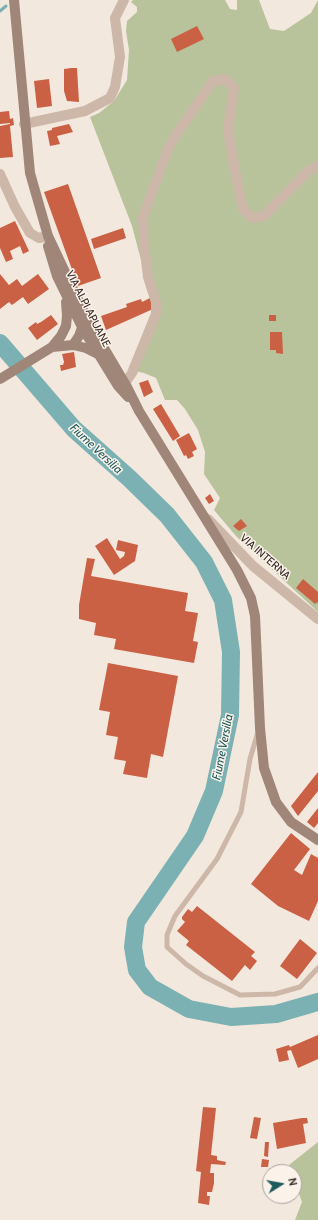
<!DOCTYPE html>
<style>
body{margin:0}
#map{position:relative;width:318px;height:1220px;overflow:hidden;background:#f3e8dd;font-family:Cabin,sans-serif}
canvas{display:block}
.north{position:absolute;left:262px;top:1164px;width:40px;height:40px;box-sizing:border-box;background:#fbf2ea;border:1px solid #ada39d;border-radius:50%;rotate:79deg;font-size:11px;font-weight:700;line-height:16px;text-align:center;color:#392d29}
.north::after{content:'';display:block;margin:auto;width:14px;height:18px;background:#1c5a5c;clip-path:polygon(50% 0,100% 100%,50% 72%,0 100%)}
</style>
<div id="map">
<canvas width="318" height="1220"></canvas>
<div class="north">N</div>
</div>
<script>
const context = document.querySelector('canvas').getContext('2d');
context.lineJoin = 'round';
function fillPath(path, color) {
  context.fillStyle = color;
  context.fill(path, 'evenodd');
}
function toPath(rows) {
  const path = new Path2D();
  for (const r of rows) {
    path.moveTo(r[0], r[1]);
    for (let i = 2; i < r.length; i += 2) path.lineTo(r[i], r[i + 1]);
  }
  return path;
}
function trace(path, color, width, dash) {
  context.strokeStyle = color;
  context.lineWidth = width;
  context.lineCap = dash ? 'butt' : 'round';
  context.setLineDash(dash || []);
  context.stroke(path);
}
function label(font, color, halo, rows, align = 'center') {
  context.font = font + ' Cabin,sans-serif';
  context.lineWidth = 3;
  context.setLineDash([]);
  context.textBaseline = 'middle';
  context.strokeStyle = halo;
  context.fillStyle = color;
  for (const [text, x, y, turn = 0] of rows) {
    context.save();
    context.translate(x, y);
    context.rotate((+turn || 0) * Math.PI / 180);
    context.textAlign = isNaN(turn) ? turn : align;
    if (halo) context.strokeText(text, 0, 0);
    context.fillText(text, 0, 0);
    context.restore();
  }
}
fillPath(toPath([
 [133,0,225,0,230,9,237,10,237,0,259,0,270,29,284,31,311,13,318,0,318,612,236,536,214,510,220,498,204,474,205,452,198,430,185,409,177,400,165,400,156,378,144,373,130,370,154,309,132,226,90,117,99,113,114,101,127,80,129,50,126,31,127,21,137,12,137,7,131,2],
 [318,1142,318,1220,295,1220,302,1202,294,1180,294,1172,291,1172,289,1165]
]), '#b8c39c');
trace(toPath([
 [0,11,6,6]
]), '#7bb1b2', 3);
trace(toPath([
 [0,343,74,429,129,478,167,515,204,562,223,600,231,652,230,715,214,791,195,836,136,922,133,947,137,970,150,987,189,1009,231,1017,276,1014,318,1002]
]), '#7bb1b2', 18);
fillPath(toPath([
 [197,26,204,39,177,52,171,39],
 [71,68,77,68,79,102,67,101,64,91,64,69],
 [49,79,52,106,37,108,34,81],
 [9,111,10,119,13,118,14,125,10,126,13,157,0,158,0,126,10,124,10,123,0,124,0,112],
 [69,124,73,132,57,136,60,144,50,146,47,131,52,130,52,128],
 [68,184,101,278,78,286,44,192],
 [15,221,29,251,23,254,20,246,10,251,13,259,6,262,0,248,0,228],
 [123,228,126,238,94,249,91,239],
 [0,274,9,285,17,279,22,286,38,274,49,289,28,304,23,297,12,305,9,302,0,309],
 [150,298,153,309,106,330,101,316,127,307,126,304,141,299,142,302],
 [51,315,58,324,37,340,28,328,36,322,37,324,41,322],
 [269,315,276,315,276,321,269,321],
 [270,332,282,332,283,354,276,353,276,350,270,350],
 [74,352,76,367,61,371,60,365,63,365,64,362,62,354],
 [148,380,153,392,144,397,139,383],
 [161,404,180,436,173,441,153,409],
 [189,433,197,449,192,452,194,456,188,459,186,455,184,456,176,440],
 [210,494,214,501,209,504,205,498],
 [241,519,247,526,239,531,233,526],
 [107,538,120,559,124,556,125,552,116,550,118,540,138,545,135,561,114,575,95,546],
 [87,558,95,559,91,576,188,593,185,611,198,613,193,641,198,642,194,663,114,649,116,639,94,635,96,623,79,619,79,605],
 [303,579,318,592,318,602,315,604,296,588],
 [108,663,178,676,163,757,151,754,147,778,123,774,126,761,114,759,118,737,106,735,110,712,99,710],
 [318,772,318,791,298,816,291,806],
 [318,808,318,823,314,828,307,822],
 [291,833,310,849,294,870,302,875,311,854,318,858,318,901,309,921,278,906,251,884],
 [197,906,255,952,251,956,257,961,250,970,245,965,232,981,186,945,189,941,177,931,185,922,182,919,182,917,188,909,192,912],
 [300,939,317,953,297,979,280,966],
 [318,1035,318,1059,298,1068,291,1050,287,1051,289,1060,279,1062,276,1049,289,1045,290,1047],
 [203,1107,216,1108,211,1155,217,1156,217,1160,226,1162,225,1165,211,1164,210,1173,214,1173,214,1183,212,1192,207,1192,207,1196,210,1196,209,1205,198,1203,201,1172,196,1171],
 [254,1117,261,1118,257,1139,250,1138],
 [302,1118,307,1118,308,1123,303,1124,306,1143,277,1149,273,1123],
 [265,1142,269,1142,268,1157,264,1156],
 [262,1159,269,1160,268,1167,261,1167]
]), '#ca6044');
trace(toPath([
 [258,732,250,759,241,812,217,859,175,916,167,935,167,947,186,964,203,976,240,995,275,994,300,987,318,968]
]), '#ccb7a8', 5);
trace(toPath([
 [24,124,85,111,110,98,115,87,120,57,115,18,124,0],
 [0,174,15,207,30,233,39,238,48,236],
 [125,383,132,373,156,314,156,302,148,277,144,244,143,217,170,144,213,81,225,79,234,88,228,130,238,186,243,209,252,218,264,216,309,170,318,166],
 [208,519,253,566,318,619]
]), '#ccb7a8', 10);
trace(toPath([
 [14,0,30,173,48,236,88,321,127,387,139,411,237,570,251,598,255,616,260,728,264,768,276,802,291,822,318,840],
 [48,246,57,276,83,329,118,386,128,397],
 [73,345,79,336,83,325],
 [52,347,73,345,86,348,96,353],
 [0,379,52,347,61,336,66,326,67,316,66,302]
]), '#a08679', 10);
label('11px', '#392d29', '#fbf2ea', [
 ["VIA ALPI APUANE",88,309,63],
 ["VIA INTERNA",265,557,41]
]);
label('italic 12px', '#1c5a5c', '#fbf2ea', [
 ["Fiume Versilia",96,449,43],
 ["Fiume Versilia",223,747,-79]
]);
</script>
